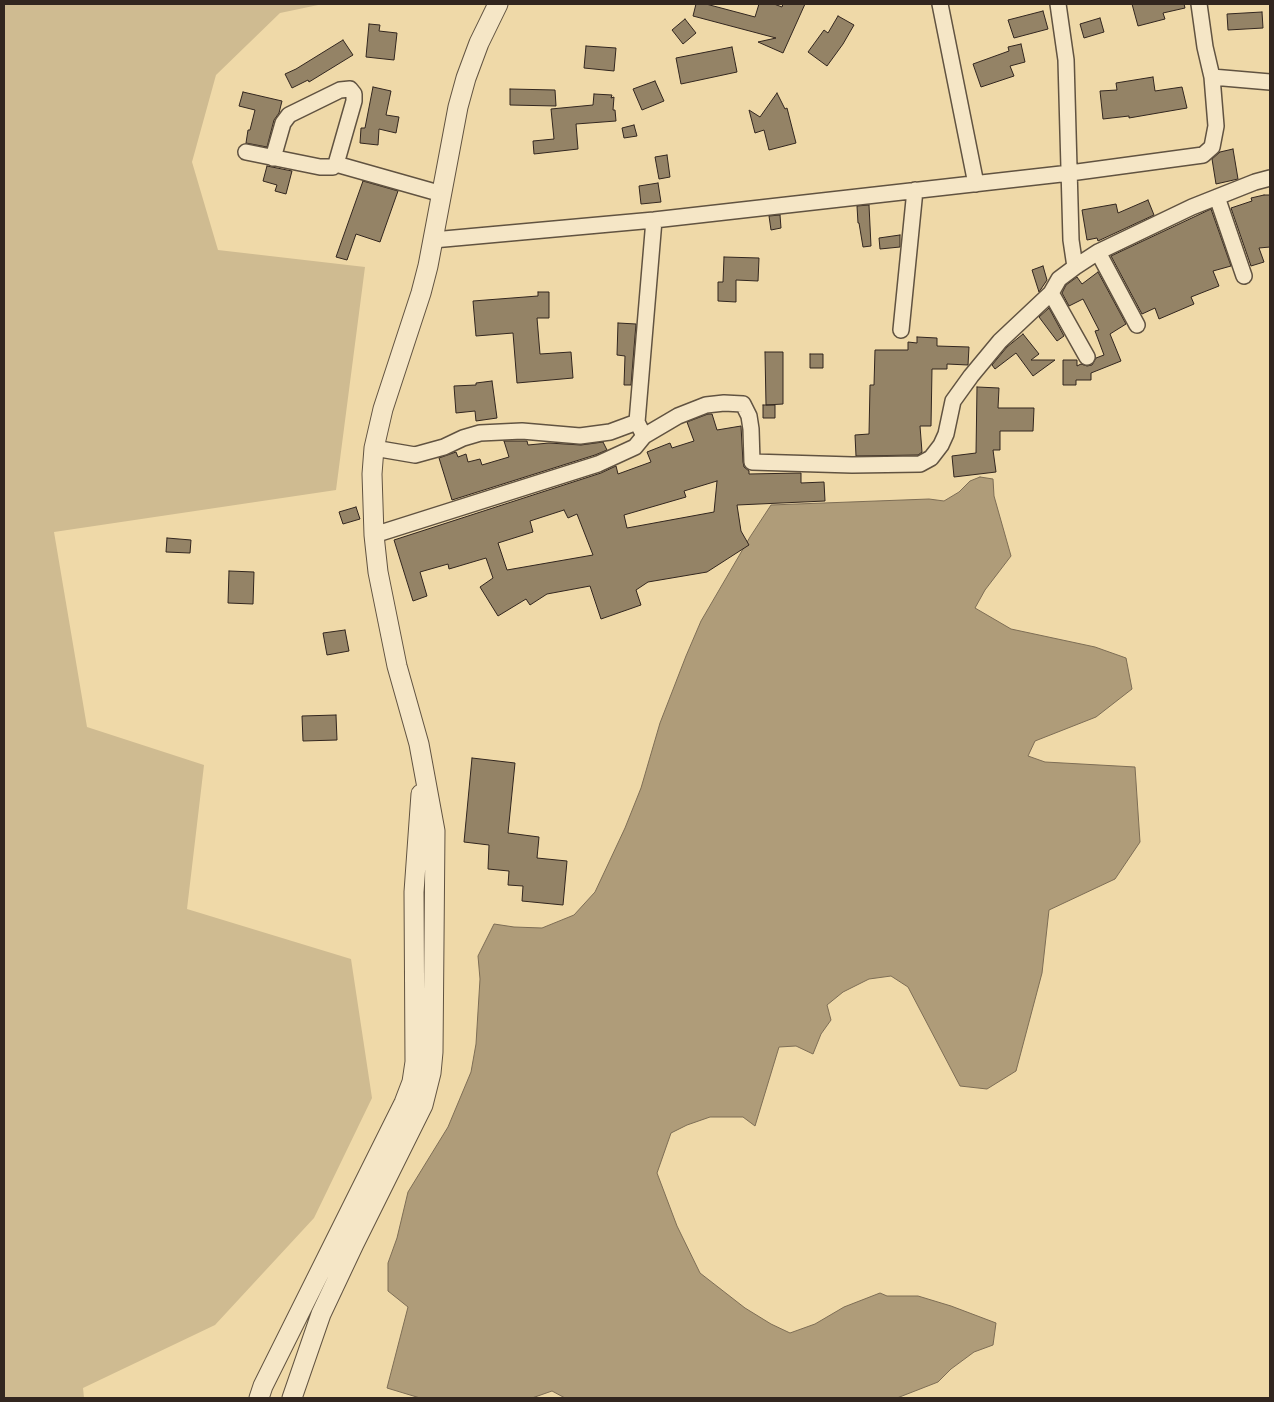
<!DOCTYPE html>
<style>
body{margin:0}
#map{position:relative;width:1274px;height:1402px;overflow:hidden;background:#efd9a8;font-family:"Libre Bodoni",serif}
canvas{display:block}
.frame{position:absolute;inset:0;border:5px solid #32261f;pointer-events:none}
</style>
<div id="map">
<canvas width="1274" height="1402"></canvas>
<div class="frame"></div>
</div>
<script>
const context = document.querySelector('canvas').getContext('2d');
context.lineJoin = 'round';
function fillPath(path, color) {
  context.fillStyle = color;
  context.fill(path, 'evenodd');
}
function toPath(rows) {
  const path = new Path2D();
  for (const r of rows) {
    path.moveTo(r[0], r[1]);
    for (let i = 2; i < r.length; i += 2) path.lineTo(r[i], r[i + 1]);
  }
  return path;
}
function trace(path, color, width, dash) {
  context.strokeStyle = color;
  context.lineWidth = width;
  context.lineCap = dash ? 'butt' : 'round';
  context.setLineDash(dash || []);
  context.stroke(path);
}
fillPath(toPath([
 [4,4,323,4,280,13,216,75,192,162,218,250,365,267,336,490,54,532,87,727,204,765,187,909,351,959,372,1098,314,1218,215,1325,83,1388,84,1398,4,1398]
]), '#cfbb91');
const water = toPath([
 [980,477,993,479,994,496,1011,556,985,590,975,608,1011,629,1095,647,1126,658,1132,689,1096,717,1035,741,1028,756,1045,762,1135,767,1140,842,1115,879,1049,910,1042,973,1016,1071,987,1089,960,1086,908,987,891,976,869,979,843,992,827,1005,831,1020,821,1034,813,1054,796,1046,779,1047,755,1126,743,1117,710,1117,687,1125,671,1133,657,1173,677,1226,700,1273,745,1308,771,1324,790,1333,815,1324,844,1307,880,1293,887,1296,918,1296,951,1306,996,1323,993,1345,974,1352,951,1369,938,1382,897,1398,565,1398,552,1391,532,1398,420,1398,387,1388,408,1307,388,1291,388,1263,397,1238,408,1192,448,1127,471,1072,476,1044,480,979,478,956,494,924,514,927,542,928,574,915,595,892,625,828,641,788,660,723,686,656,701,621,750,537,771,505,929,499,944,501,959,492,970,481,980,477]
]);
fillPath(water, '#af9c79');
trace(water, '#7d6d55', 1);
const building = toPath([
 [696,4,706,4,755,17,759,4,774,4,782,7,783,4,805,4,783,53,758,42,776,38,693,16,696,4],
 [1132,4,1184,4,1185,8,1163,13,1165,19,1138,26,1132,4],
 [1043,11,1048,29,1014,38,1008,20,1043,11],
 [1262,12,1263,28,1228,30,1227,14,1262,12],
 [838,16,854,25,843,44,827,66,808,52,824,30,828,33,838,16],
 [1100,18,1104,32,1084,38,1080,24,1100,18],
 [685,19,696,33,683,44,672,30,685,19],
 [369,24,380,25,379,31,397,33,394,60,366,57,369,24],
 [343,40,353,55,309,82,308,80,292,88,285,74,296,69,343,40],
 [1021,44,1025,62,1010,66,1014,76,981,87,973,64,1009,51,1008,47,1021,44],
 [586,46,616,48,614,71,584,68,586,46],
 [732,47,737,72,681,84,676,58,732,47],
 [1153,77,1155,91,1182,87,1187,108,1129,118,1129,116,1103,119,1100,91,1117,90,1116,83,1153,77],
 [655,81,664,101,642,110,633,89,655,81],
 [373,87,391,91,386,115,399,117,396,133,379,129,378,145,360,143,361,128,365,128,373,87],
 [510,89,555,90,556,106,510,105,510,89],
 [243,92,282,101,279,113,274,120,267,147,246,143,248,130,250,130,255,110,239,106,243,92],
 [777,93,785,109,787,108,796,143,769,150,764,130,755,133,749,110,760,117,777,93],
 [594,94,612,95,611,98,614,97,613,110,615,110,616,121,576,124,578,149,534,154,533,141,554,139,551,109,593,105,594,94],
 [634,125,637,136,624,138,622,128,634,125],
 [1233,149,1238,179,1216,184,1212,159,1220,152,1233,149],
 [667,155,670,177,659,179,655,157,667,155],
 [267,166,292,171,286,194,275,191,277,185,263,181,267,166],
 [363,181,398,191,380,242,356,234,347,260,336,257,363,181],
 [658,183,661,202,641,204,639,186,658,183],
 [1264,195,1270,195,1270,247,1259,248,1264,262,1251,266,1231,208,1252,201,1251,198,1264,195],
 [1148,200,1154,215,1098,241,1097,238,1087,240,1082,210,1116,204,1118,213,1148,200],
 [869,205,871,246,863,247,859,223,858,223,857,206,869,205],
 [1211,209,1231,266,1213,271,1219,286,1191,297,1194,304,1159,319,1155,308,1142,314,1111,256,1211,209],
 [780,215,781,228,771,230,769,216,780,215],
 [900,235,900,247,880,249,879,238,900,235],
 [724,257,759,258,758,281,736,280,736,302,718,301,718,282,723,282,724,257],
 [1043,266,1047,280,1039,292,1032,270,1043,266],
 [1098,272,1126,324,1110,334,1121,361,1091,373,1091,380,1076,380,1076,385,1063,385,1063,360,1077,360,1077,366,1081,364,1087,366,1092,365,1096,358,1104,355,1095,331,1099,330,1083,299,1069,306,1062,293,1066,285,1077,277,1082,284,1098,272],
 [538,292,549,292,549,318,537,318,540,354,571,352,573,378,517,383,513,333,476,336,473,301,538,296,538,292],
 [1049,308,1064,336,1057,341,1039,317,1049,308],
 [618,323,636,324,631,385,624,385,625,356,617,355,618,323],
 [1023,334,1039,354,1031,360,1055,360,1033,376,1016,353,995,369,992,365,1007,347,1023,334],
 [917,337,937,338,937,346,969,347,968,365,947,364,947,369,932,369,931,426,920,426,922,452,918,455,856,456,855,435,869,434,870,385,874,385,875,350,908,350,908,342,917,343,917,337],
 [765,352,783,352,783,404,766,405,765,352],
 [810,354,823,354,823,368,810,368,810,354],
 [492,381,497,418,476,421,475,411,456,413,454,386,476,385,476,383,492,381],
 [977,387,999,388,998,408,1034,408,1033,431,1000,431,1000,450,993,450,996,472,954,477,952,456,976,453,977,387],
 [763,405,775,405,775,418,763,418,763,405],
 [708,414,712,414,717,430,741,426,743,462,744,467,749,471,749,474,801,473,801,483,824,482,825,501,737,505,741,531,749,545,707,572,648,582,636,590,641,605,601,619,590,586,547,594,530,605,526,599,498,616,480,587,493,578,486,558,449,569,448,564,420,572,427,596,413,601,394,540,601,473,616,466,618,474,651,462,647,452,670,443,672,448,694,441,687,422,708,414],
 [717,481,714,512,627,528,624,515,686,497,684,491,717,481],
 [564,510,568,518,577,514,593,555,507,570,498,543,533,532,530,521,564,510],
 [504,441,527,441,528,445,549,443,581,445,603,442,607,450,595,455,452,500,439,458,456,452,458,457,466,454,468,462,480,459,482,465,509,457,504,441],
 [356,507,360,519,343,524,339,512,356,507],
 [167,538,191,540,190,553,166,552,167,538],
 [229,571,254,572,253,604,228,603,229,571],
 [345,630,349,651,327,655,323,633,345,630],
 [336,715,337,740,303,741,302,716,336,715],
 [472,758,515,763,508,833,539,837,537,858,567,861,563,905,522,901,523,886,508,885,509,871,488,869,489,845,464,842,472,758]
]);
fillPath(building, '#948366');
trace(building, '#32261f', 1);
const minor = toPath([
 [940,4,976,184],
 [1058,4,1066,60,1071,240,1075,267,1098,252,1192,207,1255,182,1270,178],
 [1212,77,1270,82],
 [246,152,320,167,333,167,336,164,442,194],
 [273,158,283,123,289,115,340,90,350,89,354,94,354,101,336,164],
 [1217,197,1244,276],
 [433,240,654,220,1070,173,1203,155,1212,147,1216,126,1212,77,1205,47,1199,4],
 [1098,252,1137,325],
 [1051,293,1087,357],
 [901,330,915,190],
 [637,422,654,220],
 [374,448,415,455,444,447,463,438,480,433,522,431,580,436,610,432,637,422,644,436,678,416,706,405,724,403,743,404,749,416,751,429,752,462,852,465,920,464,931,458,941,445,946,434,953,401,971,376,1000,341,1051,293,1059,279,1075,267],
 [374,535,598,464,635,447,644,436]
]);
const tertiary = toPath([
 [259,1398,263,1386,404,1103,412,1082,415,1062,414,892,421,794],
 [292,1398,321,1314,354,1244,423,1105,431,1073,433,1052,435,831,419,744,397,666,378,572,374,535,372,474,374,448,383,409,421,293,428,266,458,107,466,78,479,43,498,4]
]);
trace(minor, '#615341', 18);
trace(tertiary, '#615341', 21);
trace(minor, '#f5e6c6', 15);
trace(tertiary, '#f5e6c6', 19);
</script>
